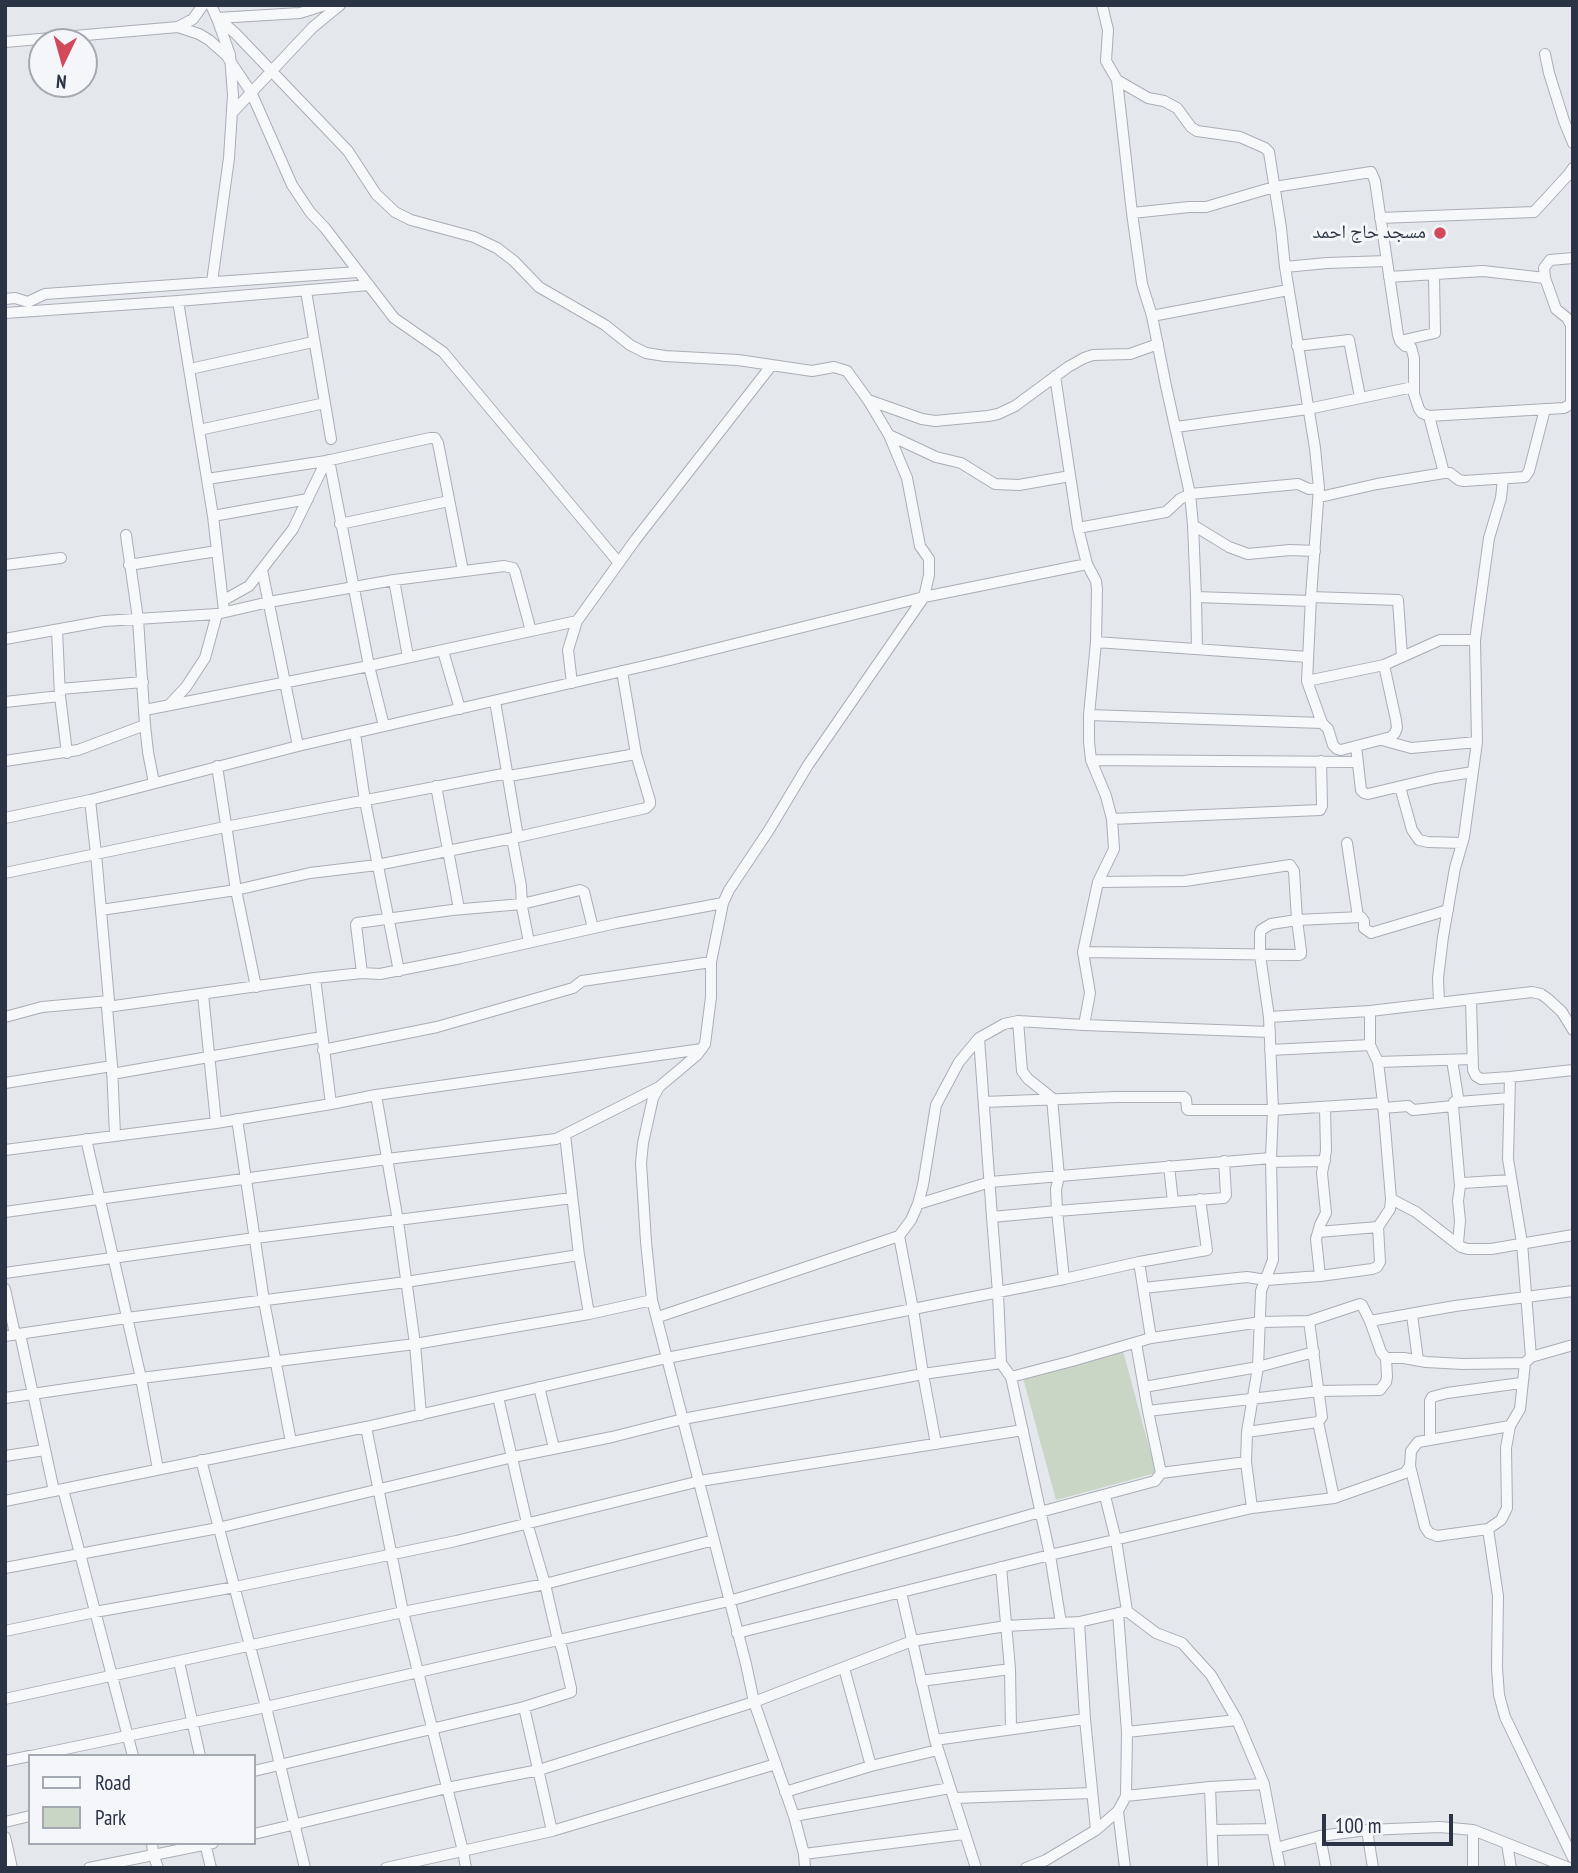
<!DOCTYPE html>
<meta charset="utf-8">
<style>
body{margin:0}
#map{position:relative;width:1578px;height:1873px;overflow:hidden;background:#e4e7ec;font-family:"PT Sans Narrow",sans-serif}
canvas{display:block}
.frame{position:absolute;inset:0;border:7px solid #2b3445;pointer-events:none}
.legend{position:absolute;left:28px;top:1754px;width:228px;height:91px;box-sizing:border-box;background:#f4f6f9;border:2px solid #a4a8b1;margin:0;padding:9px 12px;list-style:none;font-size:21px;color:#2b3445}
.legend li{display:flex;align-items:center;gap:14px;height:35px}
.legend b{width:35px;border:2px solid #a4a8b1}
.north{position:absolute;left:28px;top:28px;width:70px;height:70px;box-sizing:border-box;background:#f4f6f9;border:2px solid #a4a8b1;border-radius:50%;rotate:185deg;font-size:19px;font-weight:700;line-height:28px;text-align:center;color:#2b3445}
.north::after{content:'';display:block;margin:auto;width:24px;height:32px;background:#d1495b;clip-path:polygon(50% 0,100% 100%,50% 72%,0 100%)}
.scale{position:absolute;left:1322px;top:1814px;width:131px;height:32px;box-sizing:border-box;border:4px solid #2b3445;border-top:0;padding-left:9px;font-size:21px;line-height:24px;white-space:nowrap;color:#2b3445;-webkit-text-stroke:5px #f4f6f9;paint-order:stroke}
</style>
<div id="map">
<canvas width="1578" height="1873"></canvas>
<div class="frame"></div>
<ul class="legend">
<li><b style="height:9px;background:#f7f8fa"></b>Road</li>
<li><b style="height:19px;background:#c9d6c5"></b>Park</li>
</ul>
<div class="north">N</div>
<div class="scale">100 m</div>
</div>
<script>
const context = document.querySelector('canvas').getContext('2d');
context.lineJoin = 'round';
function fillPath(path, color) {
  context.fillStyle = color;
  context.fill(path, 'evenodd');
}
function toPath(rows) {
  const path = new Path2D();
  for (const r of rows) {
    path.moveTo(r[0], r[1]);
    for (let i = 2; i < r.length; i += 2) path.lineTo(r[i], r[i + 1]);
  }
  return path;
}
function trace(path, color, width, dash) {
  context.strokeStyle = color;
  context.lineWidth = width;
  context.lineCap = dash ? 'butt' : 'round';
  context.setLineDash(dash || []);
  context.stroke(path);
}
function label(font, color, halo, rows, align = 'center') {
  context.font = font + ' "PT Sans Narrow","Noto Naskh Arabic",sans-serif';
  context.lineWidth = 6;
  context.setLineDash([]);
  context.textBaseline = 'middle';
  context.strokeStyle = halo;
  context.fillStyle = color;
  for (const [text, x, y, turn = 0] of rows) {
    context.save();
    context.translate(x, y);
    context.rotate((+turn || 0) * Math.PI / 180);
    context.textAlign = isNaN(turn) ? turn : align;
    if (halo) context.strokeText(text, 0, 0);
    context.fillText(text, 0, 0);
    context.restore();
  }
}
fillPath(toPath([
 [1123,1351,1156,1473,1056,1500,1023,1378]
]), '#c9d6c5');
const minor = toPath([
 [211,5,218,21,230,55,233,95,229,158,212,282],
 [1102,5,1108,30,1106,61,1117,80,1148,98,1164,101,1177,108,1191,127,1197,131,1240,137,1265,148,1269,152,1281,228,1285,267,1315,448,1319,488,1311,597,1307,681,1322,723,1328,729,1333,745,1337,749,1341,750,1391,737,1395,733,1397,728,1396,720,1384,665,1440,640,1475,640],
 [217,18,300,13,325,5],
 [218,21,226,25,236,34,348,151,376,194,395,212,411,220,474,237,497,248,514,261,539,287,605,325,630,345,646,353,665,356,738,360,812,371,834,367,847,371,868,400,889,435,907,478,920,546,929,559,929,575,924,597,808,765,769,830,729,890,723,903,711,962,711,997,705,1044,697,1055,659,1087,653,1098,643,1143,641,1163,646,1242,652,1300,746,1664,754,1702,794,1816,804,1854,805,1868],
 [178,27,199,34,209,40,226,55,251,92,292,185,310,212,325,228,394,318,443,352,619,563],
 [5,42,178,27,193,19,203,5],
 [1545,54,1549,73,1564,121,1573,143],
 [1117,80,1132,213,1142,284,1152,316,1166,386,1190,494,1193,525,1196,597,1311,601],
 [233,112,313,27,340,5],
 [1132,213,1189,207,1206,207,1274,187,1371,172,1375,181,1398,335,1400,341,1405,346,1411,347,1414,358,1414,394,1419,409,1422,413,1429,416,1444,473,1450,473,1459,480,1464,481,1525,477,1529,471,1545,409],
 [1380,218,1534,212,1568,175,1573,168],
 [1285,267,1327,263,1387,261],
 [1389,277,1483,271,1545,278],
 [306,291,331,439],
 [5,299,15,298,28,302,45,294,358,272],
 [178,301,213,516,224,611],
 [5,313,178,301,369,285],
 [1152,316,1288,290],
 [1400,341,1435,333,1434,275],
 [1297,346,1349,340,1360,397],
 [190,369,313,342],
 [868,400,922,419,935,421,988,416,998,414,1015,406,1068,367,1084,358,1093,355,1130,354,1158,344],
 [1429,416,1564,408,1571,404,1571,325,1567,318,1556,309,1545,278,1544,268,1550,260,1573,258],
 [1176,427,1308,409,1413,387],
 [199,430,325,403],
 [889,435,936,457,961,463,995,484,1019,485,1070,476],
 [329,460,369,666,384,726],
 [207,479,326,461,430,438,435,438,438,443,463,571],
 [1320,497,1377,484,1444,473],
 [213,516,308,499],
 [340,524,449,501],
 [1193,525,1229,547,1248,554,1290,550,1315,551],
 [1078,528,1166,512,1180,499,1190,494,1298,484,1309,489,1319,488],
 [5,565,61,558],
 [129,565,217,551],
 [262,570,298,746],
 [394,580,408,657],
 [1196,597,1197,649],
 [1311,597,1398,600,1402,657],
 [224,600,249,586,293,529,326,461],
 [57,630,60,696,67,753],
 [5,639,104,621,217,614,269,602,394,580,504,566,513,568,515,572,531,631],
 [1096,642,1308,657],
 [443,651,460,709],
 [1307,681,1384,665],
 [572,683,568,650,577,621,636,539,771,366],
 [60,689,143,682],
 [495,701,518,837],
 [5,702,60,696],
 [170,704,186,687,205,658,217,614],
 [145,710,369,666,577,621],
 [1089,715,1322,723],
 [145,725,148,752,154,783],
 [355,733,365,801,399,971],
 [1382,740,1411,748,1477,742],
 [1356,746,1361,790,1364,793,1368,794,1435,778,1473,772],
 [1091,760,1358,762],
 [5,761,78,750,145,725,138,619,126,535],
 [217,766,236,890,256,987],
 [509,776,636,754],
 [436,786,459,909],
 [1400,787,1412,830,1419,840,1428,842,1462,843],
 [90,800,96,854,109,1001,107,1007,112,1066,115,1135],
 [5,818,90,800,298,746,666,661,924,597,1087,564],
 [1112,819,1320,810,1322,806,1321,761],
 [512,838,521,886,522,907,529,942],
 [1347,843,1358,917],
 [5,873,225,827,508,773],
 [1098,882,1185,881,1290,865,1294,871,1297,920,1271,924,1261,930,1260,933,1260,955,1269,1017,1273,1110,1271,1158,1273,1260,1261,1291,1258,1367,1247,1432,1246,1462,1252,1508],
 [101,910,236,890,310,873,377,865,518,837,646,808,650,804,650,801,636,754,622,671],
 [1083,952,1299,955,1301,954,1301,951,1297,920,1361,917,1364,921,1364,928,1371,933,1448,910],
 [362,973,356,925,357,923,452,910,522,904,580,890,584,892,593,928],
 [315,978,331,1104],
 [203,994,216,1123],
 [1471,1000,1473,1070,1476,1076,1481,1079,1510,1077,1573,1070],
 [1439,1003,1438,978,1443,937,1455,868,1464,837,1477,742,1475,640,1489,538,1501,498,1503,479],
 [107,1007,315,978,362,973,380,974,461,958,616,923,723,903],
 [5,1017,42,1007,109,1001],
 [1269,1017,1370,1011,1532,992,1541,994,1548,999,1562,1012,1573,1030],
 [1018,1021,1022,1071,1028,1079,1052,1098,1059,1177,1056,1189,1057,1211,992,1217,998,1293,1001,1363,1011,1377,1050,1555,1061,1623],
 [1084,1025,1270,1032],
 [979,1038,992,1217],
 [323,1050,437,1027,573,988,582,981,711,962],
 [1270,1050,1370,1045],
 [1452,1060,1458,1097,1458,1102,1454,1102,1453,1106,1460,1186],
 [1378,1062,1473,1059],
 [112,1074,322,1037],
 [1510,1077,1508,1159,1522,1243,1531,1357],
 [5,1083,112,1066],
 [376,1095,398,1221,415,1344,421,1415],
 [984,1102,1116,1097,1184,1097,1186,1099,1187,1109,1188,1110,1273,1110,1383,1103],
 [1458,1102,1509,1098],
 [1383,1108,1408,1106,1413,1110,1453,1106],
 [237,1119,264,1301,291,1442],
 [565,1135,579,1255,589,1314],
 [86,1139,141,1378,158,1469],
 [5,1150,216,1123,331,1104,376,1095,702,1049],
 [1271,1162,1325,1161],
 [1169,1166,1173,1202],
 [1391,1199,1416,1212,1461,1247,1468,1249,1491,1249,1573,1235],
 [918,1204,990,1182,1271,1158],
 [5,1212,387,1159,556,1139,659,1087],
 [1318,1232,1378,1227],
 [1458,1243,1460,1221,1458,1201,1460,1186,1463,1183,1510,1180],
 [1139,1262,1151,1338],
 [5,1273,255,1238,572,1198],
 [1320,1276,1316,1239,1320,1225,1326,1213,1322,1173,1326,1151,1325,1108],
 [1064,1279,1057,1211,1224,1198,1226,1195,1224,1161],
 [1143,1288,1247,1277,1266,1280,1320,1276,1372,1269,1377,1267,1380,1262,1378,1227,1390,1209,1391,1199,1383,1103,1378,1062,1370,1045,1370,1011],
 [5,1289,15,1334],
 [1412,1315,1418,1360],
 [658,1317,899,1236],
 [1309,1321,1360,1304,1362,1305,1370,1321,1455,1306,1573,1291],
 [20,1334,54,1491],
 [5,1336,127,1318,406,1282,579,1255],
 [1573,1345,1531,1357,1525,1363,1520,1409,1510,1426,1506,1448,1507,1508,1501,1520,1488,1529,1498,1596,1497,1668,1499,1695,1505,1717,1573,1858],
 [1386,1358,1404,1358,1426,1362,1463,1364,1525,1363],
 [1011,1377,1072,1361,1151,1338,1261,1322,1309,1321,1322,1417,1318,1422,1334,1498],
 [539,1387,554,1448],
 [1144,1387,1258,1367,1314,1352],
 [5,1398,141,1378,415,1344,589,1314,652,1300],
 [1148,1411,1319,1391,1380,1390,1386,1382,1387,1377,1386,1358,1381,1352,1370,1321],
 [366,1427,403,1612,463,1851,466,1868],
 [1247,1432,1318,1422],
 [1430,1440,1430,1401,1432,1397,1447,1393,1521,1383],
 [936,1444,923,1374,913,1309,899,1236,911,1220,918,1204,923,1185,936,1105,959,1062,979,1038,1004,1024,1018,1021,1084,1025,1090,993,1083,952,1098,882,1114,849,1112,819,1106,796,1091,760,1089,742,1089,715,1096,642,1097,589,1096,581,1087,564,1078,528,1055,376],
 [5,1456,45,1450],
 [201,1460,266,1707,305,1868],
 [1410,1466,1425,1527,1429,1533,1437,1536,1488,1529],
 [1161,1473,1246,1462],
 [63,1489,133,1756],
 [1105,1496,1116,1540,1127,1611,1156,1633,1182,1643,1211,1675,1237,1720,1264,1784],
 [5,1501,366,1427,667,1358,1064,1279,1139,1262,1207,1250,1200,1199],
 [1001,1567,1010,1669,1011,1729],
 [5,1568,218,1528,513,1457,612,1437,683,1419,923,1374,1001,1363],
 [901,1592,935,1740,976,1868],
 [1118,1613,1127,1732,1126,1796],
 [1079,1622,1085,1719,1096,1830],
 [5,1631,95,1612,235,1587,456,1541,700,1481,1023,1430],
 [737,1633,1050,1555,1252,1508,1334,1498,1405,1473,1410,1466,1411,1451,1418,1442,1510,1426],
 [179,1662,200,1756],
 [844,1668,871,1766],
 [921,1681,1010,1669],
 [5,1699,403,1612,545,1584,714,1540],
 [524,1707,552,1831],
 [1127,1732,1237,1720],
 [935,1740,1085,1719],
 [31,1756,266,1707,729,1601,1040,1512,1155,1481,1161,1473,1148,1411,1136,1343],
 [5,1761,30,1756],
 [254,1771,524,1707,571,1692,571,1688,562,1649,557,1636,545,1584,527,1523,498,1397],
 [1210,1787,1213,1868],
 [785,1792,871,1766,938,1750],
 [955,1798,1092,1793],
 [1118,1811,1125,1868],
 [794,1816,950,1788],
 [5,1822,30,1816],
 [1212,1830,1272,1829],
 [1367,1830,1373,1868],
 [254,1834,447,1788,539,1770,754,1702,912,1641,1006,1626,1079,1622,1127,1611],
 [1320,1836,1326,1868],
 [5,1837,12,1868],
 [152,1843,153,1854,158,1868],
 [205,1843,211,1868],
 [1507,1844,1511,1868],
 [1276,1848,1280,1868],
 [804,1854,964,1834],
 [89,1868,213,1843],
 [386,1868,552,1831,776,1764],
 [1026,1868,1046,1860,1096,1830,1118,1811,1126,1796,1210,1787,1264,1784,1276,1848,1320,1836,1367,1830,1440,1827,1473,1830,1569,1868],
 [1473,1868,1473,1830]
]);
trace(minor, '#a9aeb7', 12);
trace(minor, '#f7f8fa', 10);
for (const [x, y, r, color] of [
 [1440,233,7,"#d1495b"]
]) {
  const dot = new Path2D();
  dot.arc(x, y, r, 0, 2 * Math.PI);
  context.fillStyle = color;
  context.fill(dot);
  trace(dot, '#f4f6f9', 2.5);
}
label('19px', '#2b3445', '#f4f6f9', [
 ["مسجد حاج احمد",1426,233]
], 'right');
</script>
